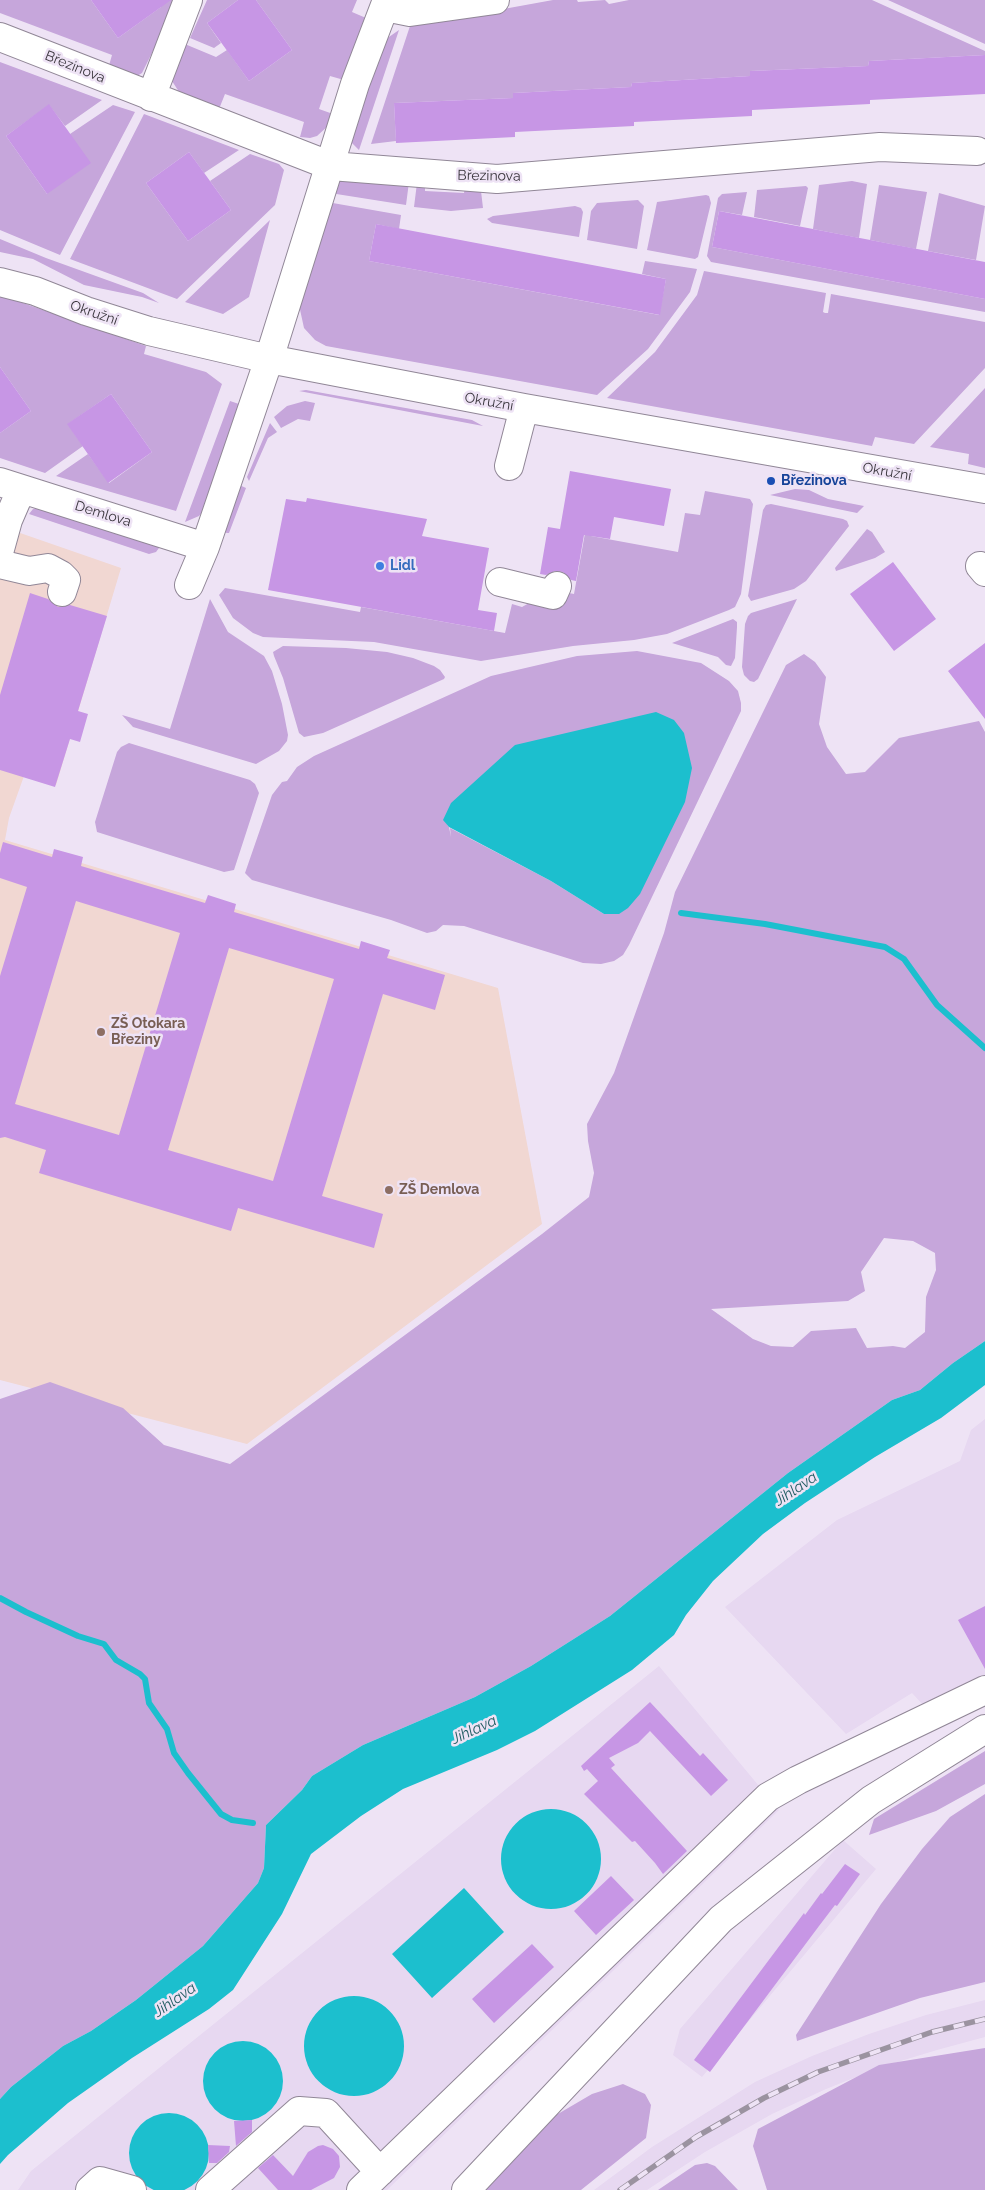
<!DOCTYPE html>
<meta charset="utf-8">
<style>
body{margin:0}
canvas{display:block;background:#eee3f5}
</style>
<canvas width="985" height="2190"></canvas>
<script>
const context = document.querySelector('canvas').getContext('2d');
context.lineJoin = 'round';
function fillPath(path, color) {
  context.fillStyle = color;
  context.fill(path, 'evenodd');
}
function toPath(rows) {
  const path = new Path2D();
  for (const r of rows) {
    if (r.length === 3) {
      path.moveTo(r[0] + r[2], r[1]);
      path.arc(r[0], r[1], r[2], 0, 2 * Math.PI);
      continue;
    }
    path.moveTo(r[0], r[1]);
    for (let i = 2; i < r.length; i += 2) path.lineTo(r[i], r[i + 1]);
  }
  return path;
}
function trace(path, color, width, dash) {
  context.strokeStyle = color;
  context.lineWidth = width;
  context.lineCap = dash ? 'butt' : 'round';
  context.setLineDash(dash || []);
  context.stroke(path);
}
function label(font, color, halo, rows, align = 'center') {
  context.font = font + ' Raleway,sans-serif';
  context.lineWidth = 5;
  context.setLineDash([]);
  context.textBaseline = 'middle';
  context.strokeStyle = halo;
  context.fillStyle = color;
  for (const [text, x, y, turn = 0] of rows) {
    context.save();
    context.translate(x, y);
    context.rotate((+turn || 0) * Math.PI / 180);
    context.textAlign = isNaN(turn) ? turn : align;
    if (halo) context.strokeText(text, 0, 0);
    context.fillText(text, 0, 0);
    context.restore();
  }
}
fillPath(toPath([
 [985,1419,985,1677,924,1706,912,1693,846,1734,725,1607,837,1520,960,1461,971,1430],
 [659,1666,779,1810,387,2190,18,2190,31,2171],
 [843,1840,876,1869,702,2077,673,2055,680,2029],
 [985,2000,985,2037,937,2050,881,2067,826,2089,772,2114,705,2152,647,2190,594,2190,652,2147,755,2082,812,2056,869,2034,926,2015]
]), '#e7d8f1');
fillPath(toPath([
 [0,526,121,568,56,785,24,776,9,818,5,840,498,988,542,1224,247,1444,0,1380]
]), '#f1d7d2');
fillPath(toPath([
 [0,0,91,0,118,38,161,7,156,0,175,0,172,13,142,73,137,76,108,69,112,55,0,13],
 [207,0,238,0,207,23,221,43,214,48,190,38],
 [256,0,357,0,352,12,366,18,344,80,330,76,319,109,333,114,329,125,317,136,310,138,300,137,304,122,225,94,219,109,181,95,172,81,170,76,180,42,216,57,227,50,249,81,292,50],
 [553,0,577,0,578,2,605,0,609,4,629,0,872,0,985,51,985,55,869,61,868,66,750,71,750,76,632,83,631,87,513,93,513,98,394,103,396,141,371,144,410,26],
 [888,0,985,0,985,44],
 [399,30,359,150,349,140,386,39],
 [0,62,102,100,65,126,49,105,6,136,47,194,70,134,113,105,135,112,60,255,0,230],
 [144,114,239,150,204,173,189,152,146,183,188,241,231,210,210,181,250,154,279,164,284,170,275,205,177,299,70,259],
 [344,179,409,182,406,205,330,193,338,182],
 [852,181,867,184,859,238,813,229,819,185],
 [417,183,425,183,425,191,464,193,465,186,481,191,483,208,451,211,414,207],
 [879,185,927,192,916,249,870,240],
 [806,186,808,188,800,226,754,217,757,190],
 [747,192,742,215,719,211,712,247,985,299,985,312,711,262,707,256,718,198,722,194],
 [939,193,985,206,976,260,928,251],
 [706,195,709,196,711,203,698,257,695,259,647,250,657,202],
 [638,200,644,206,637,249,587,240,591,211,597,203],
 [327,202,401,215,399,229,376,224,369,261,659,315,666,279,642,274,645,261,697,269,690,292,648,349,597,395,326,346,315,340,304,328,299,305],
 [575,206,581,208,583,212,579,237,492,223,487,219,493,216],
 [270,220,249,297,223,314,185,302],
 [0,239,46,258,143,293,159,303,142,297,84,285,33,259,0,252],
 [704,271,826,293,823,312,825,313,828,313,831,294,985,322,985,368,914,444,875,437,872,446,607,398,655,352,697,295],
 [0,295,146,346,144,354,206,372,222,384,176,511,56,476,88,454,109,483,152,452,111,394,68,424,83,446,45,473,0,458,0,433,31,411,0,367],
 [985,388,985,468,968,464,969,454,930,447],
 [306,390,472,420,483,426,299,391],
 [230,401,239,404,238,419,206,508,199,516,185,522],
 [305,401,315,403,310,421,298,419,281,428,274,417,287,406],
 [270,423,277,432,268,438,249,481,247,477],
 [237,484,246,488,229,533,227,533,223,532],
 [795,489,809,490,828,499,864,506,857,513,770,495],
 [705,491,750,499,753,504,741,594,735,607,729,610,667,634,634,640,573,646,481,661,374,642,263,637,253,633,233,618,219,595,225,588,360,612,361,607,505,633,512,604,522,607,547,593,559,591,574,594,589,511,591,536,678,552,685,513,700,515],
 [771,504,843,519,847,521,849,526,806,581,794,589,751,601,748,596,763,510,766,505],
 [39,508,162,544,156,552,149,554,29,514,33,509],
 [867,529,872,532,885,552,875,558,836,571,835,568],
 [210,599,228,632,264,656,272,671,282,704,288,735,287,741,279,751,256,764,133,727,122,715,170,729],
 [797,599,758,679,754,682,750,681,744,675,742,667,745,624,748,616,751,613],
 [733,619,737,622,737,627,735,658,731,666,726,665,718,657,672,643],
 [283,646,346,648,387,652,413,658,434,666,440,670,445,677,444,679,323,733,304,737,299,733,283,678,274,656,273,652],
 [637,651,701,663,729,681,738,691,741,703,741,711,629,945,623,955,614,961,601,964,583,963,464,926,443,925,436,931,427,933,391,920,252,880,245,873,272,795,282,782,287,781,297,767,314,756,491,676,577,656],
 [444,820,619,914,604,914,551,881,450,828,451,837,449,827],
 [804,654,815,662,826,677,819,724,827,747,846,774,865,772,899,738,979,721,985,732,985,1341,953,1363,920,1390,892,1400,788,1473,610,1616,531,1666,475,1697,363,1745,312,1776,302,1790,266,1825,264,1868,258,1883,203,1946,136,2000,91,2031,63,2046,11,2087,0,2099,0,1399,50,1382,123,1408,164,1445,230,1464,542,1234,589,1197,594,1173,588,1141,587,1124,614,1073,664,933,675,892,786,665],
 [884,1238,913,1241,935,1253,936,1270,926,1297,925,1332,905,1348,893,1346,867,1348,856,1328,811,1331,793,1347,771,1346,753,1339,711,1309,848,1301,865,1291,861,1272],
 [129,743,250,780,255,784,259,793,234,870,224,872,97,832,95,822,117,752,121,747],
 [985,1751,985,1784,936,1811,869,1835,874,1819],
 [985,1794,985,1982,920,1998,797,2041,796,2035,881,1904,922,1849,950,1817],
 [985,2048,985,2190,767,2190,753,2146,758,2129,879,2065],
 [623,2084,645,2094,651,2105,646,2138,581,2190,481,2190,551,2118,592,2094],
 [707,2163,715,2166,738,2190,658,2190,695,2165]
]), '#c6a6db');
fillPath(toPath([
 [656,712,674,720,684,733,692,768,685,802,640,894,628,908,619,914,604,914,551,881,449,827,443,820,451,803,515,745],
 [985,1341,985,1385,941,1418,875,1457,805,1503,763,1534,713,1581,686,1615,674,1635,632,1670,535,1731,497,1750,403,1789,361,1816,311,1854,282,1914,233,1990,209,2009,132,2058,68,2103,8,2155,0,2164,0,2099,11,2087,63,2046,91,2031,136,2000,203,1946,258,1883,264,1868,266,1825,302,1790,312,1776,363,1745,475,1697,531,1666,610,1616,788,1473,892,1400,920,1390,953,1363],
 [551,1859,50],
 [464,1888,504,1932,432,1998,392,1954],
 [354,2046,50],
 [243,2081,40],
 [169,2153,40]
]), '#1cbfce');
trace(toPath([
 [681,913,765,924,885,947,904,959,937,1005,985,1048],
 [0,1598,26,1612,78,1636,104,1644,116,1660,140,1674,145,1679,149,1703,167,1729,174,1753,188,1773,221,1814,232,1820,253,1823]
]), '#1cbfce', 6);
fillPath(toPath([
 [91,0,171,0,118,38],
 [238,0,256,0,292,50,249,81,207,23],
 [985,55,985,94,870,100,870,104,752,110,752,116,634,122,634,126,515,132,515,137,396,143,394,103,513,98,513,93,631,87,632,83,750,76,750,71,868,66,869,61],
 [49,104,91,163,47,194,6,136],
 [189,152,231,210,188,241,146,183],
 [719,211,985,262,985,299,712,247],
 [376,224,666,279,660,315,369,261],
 [0,367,31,411,0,433],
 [111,394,152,452,108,483,67,424],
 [570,471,671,489,664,526,614,517,610,539,584,535,576,581,571,580,563,572,555,571,546,575,540,574,548,527,560,529],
 [307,498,427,519,422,536,489,548,478,610,497,613,494,631,268,590,286,499,306,502],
 [893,562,936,619,894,651,850,594],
 [30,593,48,599,58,607,70,605,107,616,78,711,88,714,80,742,70,739,55,787,0,770,0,695],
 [985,643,985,719,948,671],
 [3,842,52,857,54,849,83,857,81,866,205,903,208,895,236,904,234,912,359,949,361,941,390,950,387,958,445,975,435,1010,383,994,322,1196,383,1214,374,1248,238,1208,231,1231,39,1173,46,1150,5,1137,0,1138,0,976,27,887,0,878,0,853],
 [76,901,180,933,119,1135,15,1104],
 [229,948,334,979,273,1181,168,1150],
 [985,1606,985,1669,958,1620],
 [650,1702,700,1756,703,1753,728,1780,711,1796,650,1731,638,1743,609,1758,615,1765,611,1768,687,1851,663,1874,655,1863,635,1841,632,1842,584,1794,598,1781,587,1769,584,1771,581,1766],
 [845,1864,860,1874,837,1906,835,1905,819,1926,710,2072,694,2060,804,1913,805,1915,821,1893,822,1894],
 [611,1876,634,1900,596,1935,574,1911],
 [532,1944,554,1967,494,2023,472,1999],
 [252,2120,252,2132,236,2146,234,2121],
 [208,2145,230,2146,229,2152,217,2163,209,2163],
 [323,2145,333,2149,339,2156,340,2167,334,2178,311,2190,278,2190,258,2168,273,2155,293,2176,308,2152,318,2146]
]), '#c796e5');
const minor = toPath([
 [385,7,410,12,495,0],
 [0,37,331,166,497,179,880,147,977,151],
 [151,97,188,0],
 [0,282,35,291,86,311,149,331,269,359,524,408,985,489],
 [509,466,524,408],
 [0,482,205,547,269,359,355,84,387,0],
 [0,549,8,520,21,490],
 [0,564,29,571,48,568,61,575,66,580,62,592],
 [980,566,985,572],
 [500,582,553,595,557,586],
 [189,585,205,547],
 [90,2190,100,2181,132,2190],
 [210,2190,299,2111,326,2113,380,2172],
 [361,2190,768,1797,798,1780,985,1690],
 [466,2190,721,1919,871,1800,985,1729]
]);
trace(minor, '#918797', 30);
trace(minor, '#fff', 28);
const rail = toPath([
 [620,2190,696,2137,764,2098,818,2072,932,2032,985,2019]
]);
trace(rail, '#9b93a0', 5.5);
trace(rail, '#eee3f5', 4, [11]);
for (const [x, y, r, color] of [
 [771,481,5,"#1a4fb4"],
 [380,566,5,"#3f7fe0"],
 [101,1032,5,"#8d6e63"],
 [389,1190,5,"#8d6e63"]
]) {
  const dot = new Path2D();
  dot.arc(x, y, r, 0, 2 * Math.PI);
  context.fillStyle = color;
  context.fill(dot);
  trace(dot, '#eee3f5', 2);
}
label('14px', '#39353c', '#eee3f5', [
 ["Březinova",75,67,22],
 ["Březinova",489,176,1],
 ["Okružní",94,313,19],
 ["Okružní",489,402,10],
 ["Okružní",887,472,10],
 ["Demlova",103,514,17]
]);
label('bold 14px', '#164399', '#eee3f5', [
 ["Březinova",781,481]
], 'left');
label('bold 14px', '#366cbe', '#eee3f5', [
 ["Lidl",390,566]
], 'left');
label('bold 14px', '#785e54', '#eee3f5', [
 ["ZŠ Otokara",111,1024],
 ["Březiny",111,1040],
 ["ZŠ Demlova",399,1190]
], 'left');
label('italic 15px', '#215c62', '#eee3f5', [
 ["Jihlava",796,1489,-34],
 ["Jihlava",474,1730,-25],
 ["Jihlava",175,2000,-35]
]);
</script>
